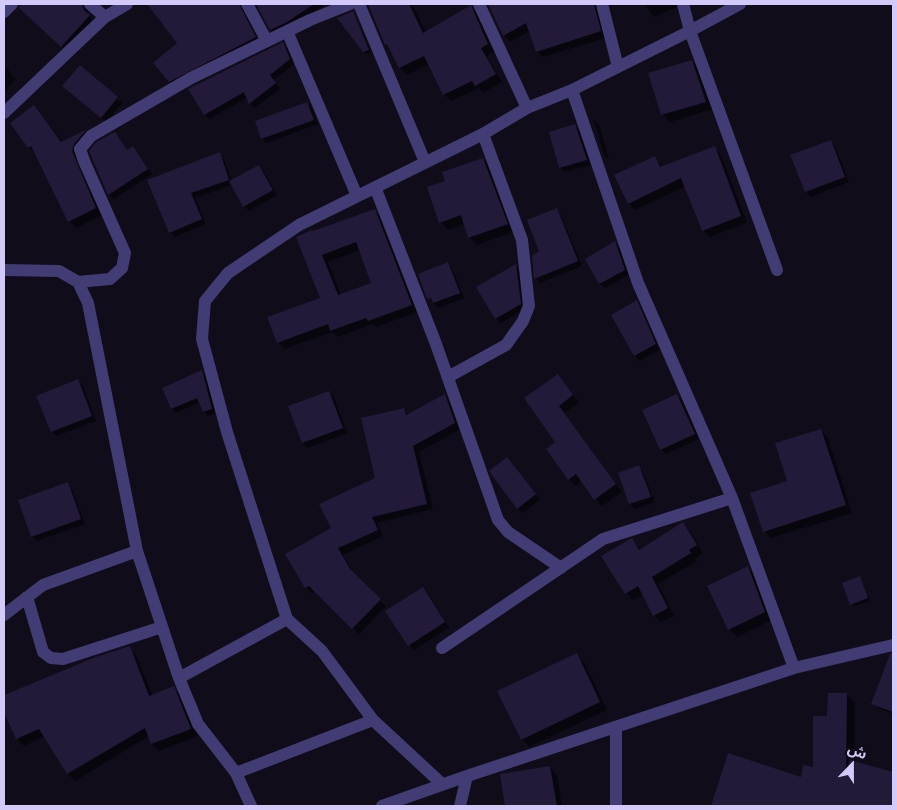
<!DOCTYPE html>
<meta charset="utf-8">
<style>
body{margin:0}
#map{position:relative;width:897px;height:810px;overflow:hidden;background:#100c1a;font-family:Helvetica,"Noto Sans Arabic",sans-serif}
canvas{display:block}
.frame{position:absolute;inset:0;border:5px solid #d4cafa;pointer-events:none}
.north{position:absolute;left:827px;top:740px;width:50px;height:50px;-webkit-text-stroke:4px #100c1a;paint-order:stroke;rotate:22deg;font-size:14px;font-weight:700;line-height:20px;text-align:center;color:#d4cafa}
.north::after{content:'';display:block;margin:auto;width:18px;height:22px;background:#d4cafa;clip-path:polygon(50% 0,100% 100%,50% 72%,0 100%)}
</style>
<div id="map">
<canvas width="897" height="810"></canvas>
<div class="frame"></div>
<div class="north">ش</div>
</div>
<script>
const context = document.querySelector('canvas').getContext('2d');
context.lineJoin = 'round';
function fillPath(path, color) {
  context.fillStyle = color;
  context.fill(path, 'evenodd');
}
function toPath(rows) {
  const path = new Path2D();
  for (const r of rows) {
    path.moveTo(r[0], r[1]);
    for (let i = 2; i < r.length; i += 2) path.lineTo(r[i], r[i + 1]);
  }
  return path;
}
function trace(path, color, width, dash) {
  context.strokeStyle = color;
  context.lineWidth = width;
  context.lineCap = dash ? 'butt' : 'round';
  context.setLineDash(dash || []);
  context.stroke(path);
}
fillPath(toPath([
 [32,4,89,4,88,14,94,21,67,51,25,12],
 [155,4,245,4,245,14,260,43,175,86,169,81,179,43,151,7],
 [257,4,326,4,292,27,276,34,271,29],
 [368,4,412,4,426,32,471,7,478,14,495,51,487,56,502,82,483,93,479,88,451,101,444,94,429,64,407,75,400,67,391,49,386,44],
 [489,4,604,4,606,38,543,57,537,51,530,31,510,42,504,35],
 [646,4,683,4,655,17,649,11],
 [353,13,355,15,371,52,366,54,364,51],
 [283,44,288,49,294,64,274,80,280,89,254,108,250,103,248,97,210,119,205,115,190,90],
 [691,61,699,69,713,109,670,122,662,114],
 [4,64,15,79,4,94],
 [80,67,122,103,106,122,69,91],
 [307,103,312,108,318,124,267,143,262,138],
 [34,107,63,142,85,132,92,138,80,151,102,215,76,228,69,221,36,154,29,147],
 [594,120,599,125,609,159,604,155],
 [575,126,580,131,591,165,565,172,560,167],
 [114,133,128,151,137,153,152,174,114,199,109,194],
 [830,141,835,146,849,182,811,197,806,192,792,155],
 [715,148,721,155,747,223,710,237,703,230,686,186,635,210,629,203,654,157,663,168],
 [219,154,224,159,232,181,259,166,264,171,277,195,249,211,244,206,232,185,195,198,206,224,175,237,170,232,148,181],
 [483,159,490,167,514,232,477,245,469,237,465,224,448,230,441,222,447,181],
 [374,210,381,217,418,312,376,327,373,324,338,337,333,332,285,349,278,342,321,298,313,233],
 [360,250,373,284,341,295,328,262],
 [556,210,561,215,582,266,540,283,536,278,533,256,541,252],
 [615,243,620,248,629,275,605,288,600,284,586,260],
 [448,264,452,269,464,298,439,308,430,300,437,297,428,299,419,275],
 [516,266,521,271,525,309,501,323,496,318],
 [637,302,641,307,660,350,640,361,635,356,613,315],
 [202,372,206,376,216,413,208,416,204,412,200,402,176,413,172,409,163,389],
 [558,376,579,403,564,413,622,492,602,506,582,481,576,486,569,479,548,449,557,442],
 [78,381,83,386,96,421,57,436,52,431],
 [329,392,334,397,347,433,308,448,303,443],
 [445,395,451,401,461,429,419,452,433,509,377,523,383,536,343,555,356,577,386,606,359,634,316,591,312,593,306,588,332,529,377,478,403,409,409,415],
 [677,395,682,400,699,439,666,454,661,449,643,410],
 [820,430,828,438,852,513,771,538,764,531,788,482],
 [512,464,540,500,523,513,518,508],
 [638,467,643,472,655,502,635,509,630,504,619,474],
 [67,484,72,489,85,524,37,541,32,536],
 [683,524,690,531,703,553,695,558,697,561,658,584,674,616,661,622,654,615,643,594,633,600,626,593,632,540,641,550],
 [748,567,755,575,772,620,737,637,729,629],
 [860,578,870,601,854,606,852,604],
 [423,588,428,593,449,628,414,650,409,645],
 [129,647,136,655,153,696,173,688,180,695,198,736,159,751,152,744,149,736,75,781,68,774,45,736,24,746,17,739,4,709,4,697,97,658],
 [576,655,584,662,607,710,529,747,522,739],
 [888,663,893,665,893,714,878,708,873,703],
 [846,694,855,703,854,762,893,773,893,806,713,806,729,755,802,779,814,768,829,717],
 [550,767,557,775,562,806,506,806,501,775]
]), '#0007');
fillPath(toPath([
 [20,4,82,4,84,10,90,15,61,47,19,8],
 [147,4,239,4,256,37,169,82,153,63,177,43],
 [256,4,314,4,287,22,270,30],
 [368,4,409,4,423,33,471,5,488,44,481,48,496,74,475,86,472,81,443,95,424,56,399,68,387,44,385,45],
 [488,4,594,4,601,31,536,52,526,23,503,36],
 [353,11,369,50,363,52,337,18],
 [283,42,290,59,270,75,276,83,249,104,244,92,204,115,188,89],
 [692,60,706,102,661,115,648,73],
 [80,65,118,97,101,118,62,86],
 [307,102,314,120,261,139,255,121],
 [34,105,61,142,86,130,74,144,72,151,96,208,68,222,31,146,28,148,10,123],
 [575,124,587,160,559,168,549,132],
 [115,132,127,150,133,146,148,169,108,195,89,151,96,142],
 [831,140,845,177,805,192,790,155],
 [715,146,741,216,702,231,681,178,628,204,614,175,655,156,660,167],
 [220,152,229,180,191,193,202,219,169,233,147,180],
 [483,158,508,224,468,238,461,215,439,223,427,187,445,181,442,172],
 [259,165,273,190,243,207,229,181],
 [557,208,578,261,534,279,532,256,539,251,527,220],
 [375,209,412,305,368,321,366,318,330,331,328,324,277,343,267,317,320,298,296,237,312,230,313,231],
 [356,242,371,283,338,295,322,255],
 [615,241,625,270,599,284,585,259],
 [448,262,460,293,433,303,431,298,427,299,418,274],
 [516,264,521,304,495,319,476,287],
 [637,300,656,344,634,356,611,315],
 [202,370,212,409,203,412,197,398,171,409,162,388],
 [558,374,573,395,559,406,616,484,594,500,576,474,568,480,546,449,555,442,524,398],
 [78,379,92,416,51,432,36,396],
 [329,391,343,428,302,443,288,406],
 [445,394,455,423,413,446,427,504,372,517,378,530,338,548,350,569,381,599,352,629,309,586,305,588,285,554,331,528,319,504,375,478,361,418,404,408,406,415],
 [677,394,695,434,660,450,642,410],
 [821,429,846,505,763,532,750,493,787,481,775,443],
 [507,457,536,494,517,509,489,471],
 [639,465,651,497,629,504,618,473],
 [68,482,81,519,31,537,18,500],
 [683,522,697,545,689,550,691,553,652,577,668,608,653,616,638,586,625,594,601,556,632,538,639,550],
 [748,566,765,612,728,630,707,586],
 [860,576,868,598,850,605,842,583],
 [423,587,445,622,408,646,385,611],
 [130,646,149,696,174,686,191,729,151,744,145,728,67,774,39,729,16,739,4,712,4,695,96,657],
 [577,653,600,702,521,740,497,691],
 [893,653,893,712,871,704,890,654],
 [828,693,847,693,846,771,850,760,893,772,893,806,711,806,728,753,801,777,803,765,813,767,813,716,827,716],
 [550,766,557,806,505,806,500,774]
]), '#231a39');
trace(toPath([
 [90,4,105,17],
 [247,4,267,41],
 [359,4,425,162],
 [479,4,527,108],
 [602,4,618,67],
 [683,4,690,31,777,270],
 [4,12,12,4],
 [287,31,357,196],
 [572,90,638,283,732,498,794,668],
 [4,113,105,17,127,4],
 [375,187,436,344,498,520,508,532,561,568],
 [4,270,59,271,78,282,88,303,137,551,179,678,198,724,236,773,251,806],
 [78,282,110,279,122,268,125,253,84,161,80,149,91,136,191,78,310,20,350,4],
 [448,377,506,345,523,321,529,306,522,240,483,134],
 [27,597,43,652,51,658,63,659,162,627],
 [4,615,43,585,137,551],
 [442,648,603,539,732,498],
 [179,678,287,619],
 [616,727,616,806],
 [236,773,373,720],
 [442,784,373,720,322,651,287,619,227,432,202,339,205,301,228,273,299,225,483,134,527,108,572,90,690,31,740,4],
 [382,806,467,776,794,668,893,645],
 [460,806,467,776]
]), '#423c74', 12);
</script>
